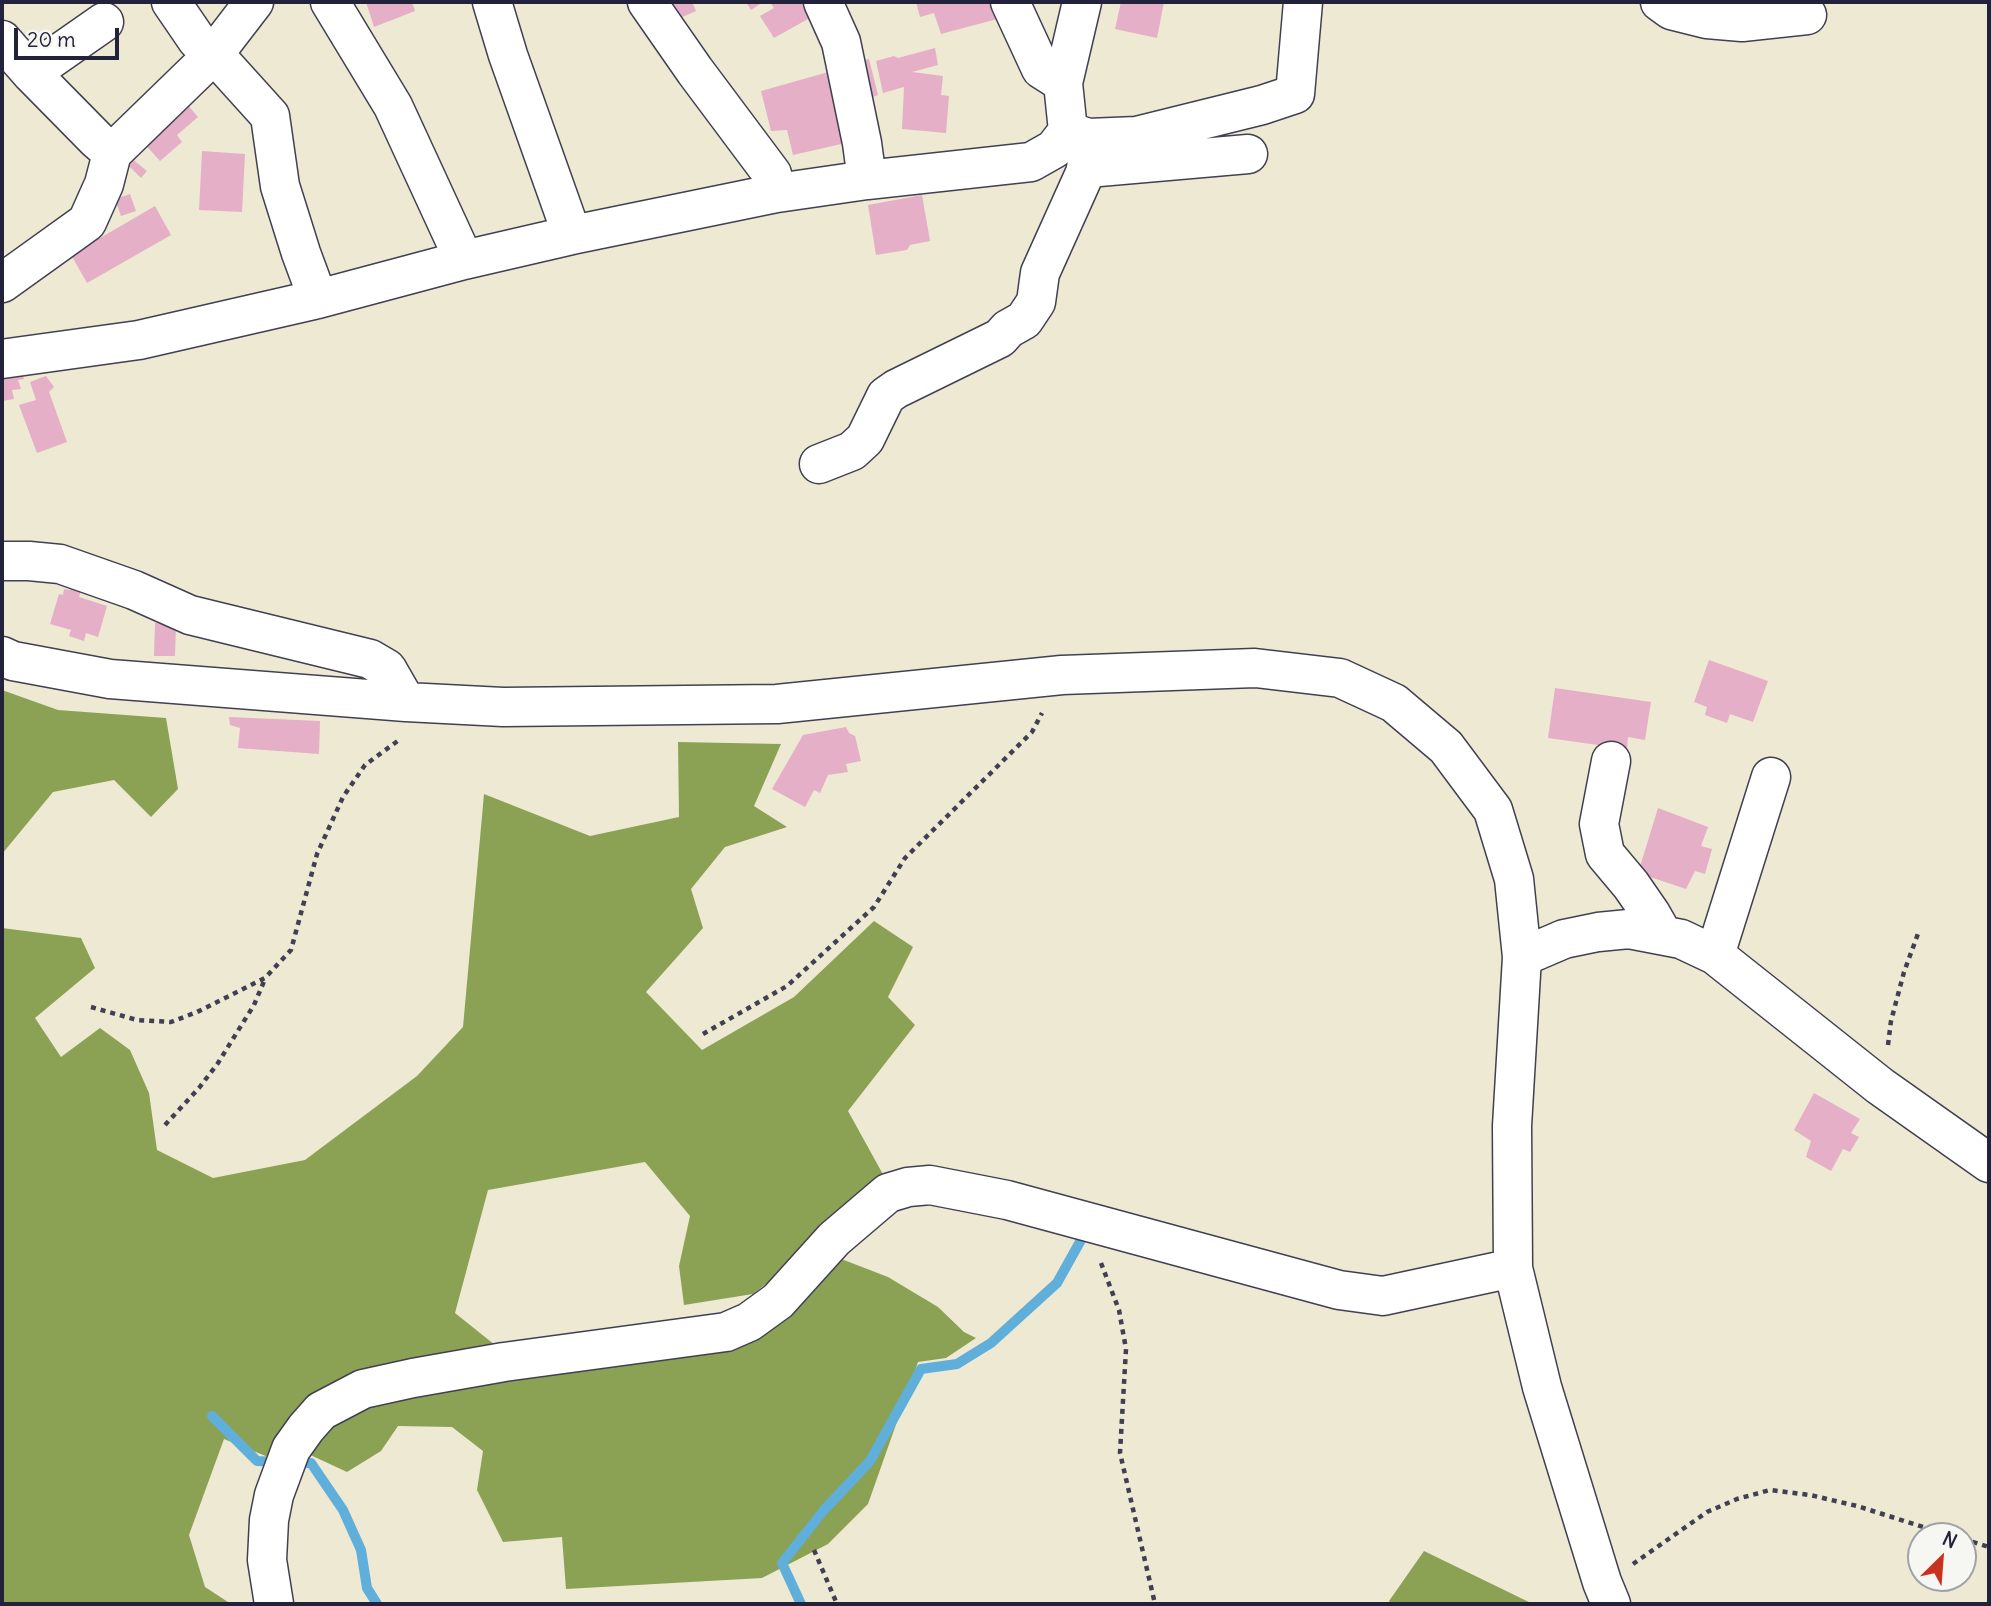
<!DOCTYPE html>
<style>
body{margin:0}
#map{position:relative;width:1991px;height:1606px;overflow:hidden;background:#eee9d3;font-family:Delius,sans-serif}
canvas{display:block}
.frame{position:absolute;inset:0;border:4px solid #22223b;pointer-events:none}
.north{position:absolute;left:1907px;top:1522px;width:70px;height:70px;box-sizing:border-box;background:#f6f6f2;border:2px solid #a1a1a9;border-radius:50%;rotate:25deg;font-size:19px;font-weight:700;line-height:28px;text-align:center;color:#22223b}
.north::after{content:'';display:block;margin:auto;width:24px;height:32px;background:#c8321e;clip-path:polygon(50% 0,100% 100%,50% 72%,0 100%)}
.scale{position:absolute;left:14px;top:28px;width:105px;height:32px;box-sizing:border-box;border:4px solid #22223b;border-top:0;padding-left:9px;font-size:21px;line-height:24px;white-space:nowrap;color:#22223b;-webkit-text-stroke:5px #f6f6f2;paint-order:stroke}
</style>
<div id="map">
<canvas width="1991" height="1606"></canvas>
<div class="frame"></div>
<div class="north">N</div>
<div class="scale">20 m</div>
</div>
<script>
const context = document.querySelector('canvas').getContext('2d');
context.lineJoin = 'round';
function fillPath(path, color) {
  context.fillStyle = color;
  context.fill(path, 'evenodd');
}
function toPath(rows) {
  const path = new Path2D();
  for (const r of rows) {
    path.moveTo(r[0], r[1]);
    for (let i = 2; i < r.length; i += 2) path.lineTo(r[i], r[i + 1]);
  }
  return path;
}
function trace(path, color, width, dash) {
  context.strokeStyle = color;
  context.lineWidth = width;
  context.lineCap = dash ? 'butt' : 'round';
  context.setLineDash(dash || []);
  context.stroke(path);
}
fillPath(toPath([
 [2,690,58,710,166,718,178,789,151,817,114,780,53,792,2,854],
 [678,742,781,744,754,806,787,827,725,847,691,889,703,928,646,992,702,1050,794,997,874,921,913,947,888,997,915,1025,848,1111,885,1178,799,1258,753,1294,684,1305,679,1266,690,1216,645,1162,488,1190,455,1313,500,1349,339,1385,273,1459,224,1439,189,1535,205,1587,231,1604,2,1604,2,928,81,938,95,968,35,1018,61,1057,100,1028,130,1050,149,1093,157,1150,213,1178,305,1160,417,1076,463,1027,484,794,590,836,679,817],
 [831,1255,888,1277,938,1307,964,1332,976,1338,946,1358,918,1362,868,1504,828,1544,762,1578,566,1589,562,1537,503,1542,477,1490,483,1451,452,1427,398,1426,381,1451,347,1472,304,1452,330,1415,375,1394,670,1348],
 [1424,1551,1533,1604,1390,1604,1389,1601]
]), '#8ba254');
trace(toPath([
 [212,1416,257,1461,278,1462],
 [294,1463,311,1463,343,1510,361,1550,367,1588,377,1604],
 [801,1604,782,1563,824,1510,870,1461,921,1369,957,1364,991,1343,1057,1283,1081,1240]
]), '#60aeda', 10);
fillPath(toPath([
 [366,2,412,2,415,11,374,27],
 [673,2,692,2,696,11,671,22,665,6],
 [746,2,763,2,751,10],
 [770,2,808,2,815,15,774,38,760,16,774,8],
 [916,2,994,2,1001,18,941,34,934,13,920,17],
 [1121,2,1164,2,1157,38,1115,29],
 [935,48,938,65,912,72,943,76,941,95,949,96,946,133,902,129,904,87,883,93,876,61,894,56,898,58],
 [869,59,878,95,863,101,854,63],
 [832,71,850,142,793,155,787,130,771,131,761,91],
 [187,104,198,117,177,135,182,142,160,161,143,142],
 [202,151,245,154,242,212,199,210],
 [131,158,147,171,141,178,128,165],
 [130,194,136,211,121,216,115,199],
 [922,195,930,241,910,245,907,250,876,255,868,205],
 [155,206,171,235,87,283,71,255],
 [21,368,24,379,18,380,21,389,12,390,14,399,2,401,2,372],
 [46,376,54,387,49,392,67,442,37,453,19,405,36,400,30,382],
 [73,580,81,590,79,597,107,606,98,637,86,633,84,641,69,636,71,630,50,624,59,594,63,595,64,589,70,590],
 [155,623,176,625,175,656,154,656],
 [1709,660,1768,681,1753,722,1730,714,1727,723,1705,715,1707,707,1694,702],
 [1555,688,1651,702,1645,740,1628,737,1627,749,1548,738],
 [229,717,320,721,319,754,238,748,240,728,230,725],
 [846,727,849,733,855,736,861,761,846,764,848,772,828,775,820,793,814,790,805,807,772,789,803,735],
 [1658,808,1708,827,1701,846,1712,849,1705,874,1695,871,1686,889,1638,873],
 [1814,1093,1860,1119,1851,1133,1859,1137,1850,1152,1843,1149,1831,1171,1806,1157,1811,1141,1794,1130]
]), '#e4afc7');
const minor = toPath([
 [171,2,197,40,214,54,270,116,280,186,301,253,318,299],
 [330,2,393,106,464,260],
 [492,2,508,55,572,235],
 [647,2,695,71,772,174,777,193],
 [823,2,841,42,862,143,867,180],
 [1010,2,1041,69,1063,83],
 [1660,2,1671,10,1707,19,1742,22,1807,15],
 [2,40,31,73,97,140,112,153],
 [31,73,104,22],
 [1068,131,1088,138,1137,136,1262,105,1295,94,1303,2],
 [1088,138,1088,158,1099,167,1248,154],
 [2,283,87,222,104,184,112,153,214,54,254,2],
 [2,359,139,340,318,299,464,260,572,235,777,193,867,180,1031,162,1054,149,1068,131,1063,83,1082,2],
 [819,464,852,451,865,439,886,396,896,389,1000,338,1008,329,1024,320,1036,302,1040,273,1085,173,1088,158],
 [2,561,29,561,60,564,134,590,190,615,370,659,387,669,406,702],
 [2,656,13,661,110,679,406,702,503,707,777,704,1062,675,1255,668,1340,678,1394,703,1446,747,1493,810,1514,879,1522,957,1512,1126,1513,1268,1542,1387,1602,1582,1611,1604],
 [1611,761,1599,824,1605,854,1631,885,1651,914,1663,935],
 [1715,955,1771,777],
 [1522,957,1564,939,1598,932,1629,929,1681,939,1715,955,1880,1086,1989,1163],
 [274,1604,267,1560,269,1520,274,1495,291,1449,306,1428,321,1411,363,1389,413,1378,504,1362,726,1332,749,1322,778,1301,834,1239,888,1193,908,1187,930,1185,1007,1200,1339,1290,1383,1296,1513,1268]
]);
trace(minor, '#414052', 41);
trace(toPath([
 [91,1007,137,1020,171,1022,197,1012,265,978,291,950,317,854,343,797,365,765,399,740],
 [703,1034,787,986,874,907,905,858,1032,732,1042,713],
 [1888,1045,1891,1021,1904,972,1919,931],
 [165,1125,199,1088,218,1063,254,1005,265,979],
 [1101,1263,1119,1310,1126,1349,1120,1453,1155,1604],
 [1963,1539,1989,1547],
 [814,1550,837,1604],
 [1633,1564,1707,1512,1737,1499,1770,1490,1810,1495,1857,1506,1952,1536]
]), '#414052', 4.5, [5, 5]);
trace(minor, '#fff', 38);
</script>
